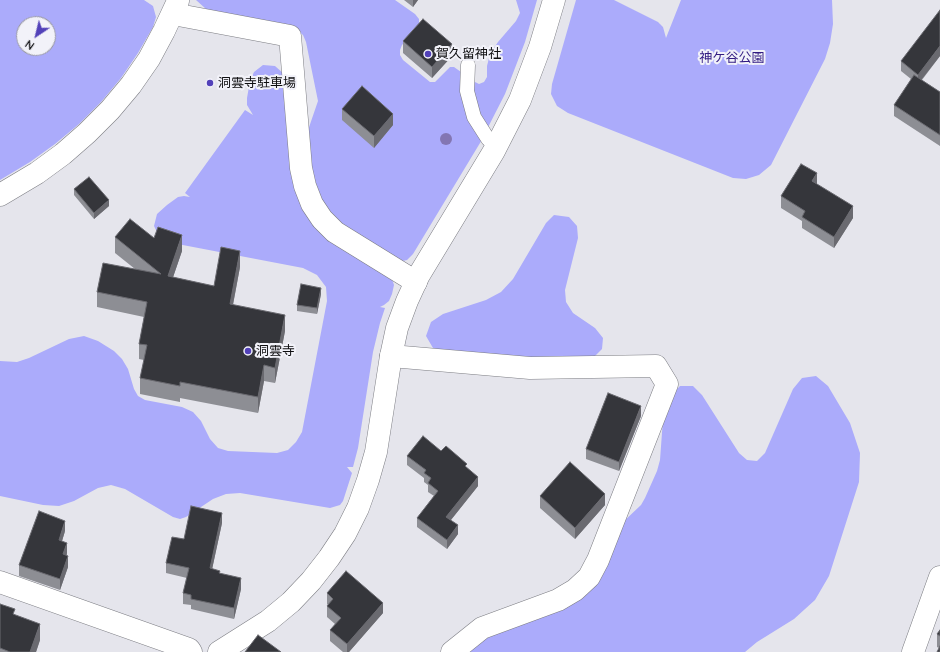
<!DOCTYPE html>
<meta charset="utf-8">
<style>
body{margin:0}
#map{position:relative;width:940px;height:652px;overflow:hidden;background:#e5e5ec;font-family:Quicksand,sans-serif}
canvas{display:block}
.north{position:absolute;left:16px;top:16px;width:40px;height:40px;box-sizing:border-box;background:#f2f2f9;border:1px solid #97979c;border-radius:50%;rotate:215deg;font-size:11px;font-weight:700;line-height:16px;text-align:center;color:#0e0e10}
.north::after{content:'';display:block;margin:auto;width:14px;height:18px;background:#5241b9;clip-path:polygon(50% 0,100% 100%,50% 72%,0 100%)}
</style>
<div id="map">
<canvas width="940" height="652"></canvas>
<div class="north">N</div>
</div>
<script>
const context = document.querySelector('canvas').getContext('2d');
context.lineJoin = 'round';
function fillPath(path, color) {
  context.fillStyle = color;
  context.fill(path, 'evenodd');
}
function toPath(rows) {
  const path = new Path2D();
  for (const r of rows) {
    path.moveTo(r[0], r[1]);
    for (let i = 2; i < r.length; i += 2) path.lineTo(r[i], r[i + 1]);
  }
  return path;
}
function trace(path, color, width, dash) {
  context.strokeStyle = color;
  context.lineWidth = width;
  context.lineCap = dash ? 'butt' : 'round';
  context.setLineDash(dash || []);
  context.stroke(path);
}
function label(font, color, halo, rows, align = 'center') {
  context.font = font + ' Quicksand,"Noto Sans JP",sans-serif';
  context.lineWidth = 4;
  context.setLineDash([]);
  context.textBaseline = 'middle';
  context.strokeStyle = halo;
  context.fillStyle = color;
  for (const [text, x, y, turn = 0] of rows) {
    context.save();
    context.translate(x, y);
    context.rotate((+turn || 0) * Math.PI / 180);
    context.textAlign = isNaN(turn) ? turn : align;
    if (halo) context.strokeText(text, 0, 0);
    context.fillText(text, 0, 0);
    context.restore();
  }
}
fillPath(toPath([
 [0,0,144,0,153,6,156,17,153,27,138,53,121,78,101,102,79,124,55,144,30,162,0,180],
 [24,24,48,24,48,48,24,48],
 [196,0,395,0,415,14,419,19,419,24,417,29,402,45,400,50,400,55,403,60,430,82,435,82,450,67,454,67,475,82,479,84,484,82,487,77,487,66,490,54,498,42,516,21,520,13,516,0,537,0,525,42,505,94,480,143,413,254,407,260,398,262,339,228,316,201,306,136,318,101,306,42,303,35,297,30,218,13,206,9],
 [576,0,614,0,658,22,663,27,666,38,681,0,832,0,833,24,830,43,825,59,771,165,759,175,746,179,733,178,568,113,557,106,551,94,552,84],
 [263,65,275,66,284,74,299,188,391,276,394,285,392,294,389,301,384,305,380,307,385,308,380,323,373,352,358,448,353,467,347,467,352,473,343,501,340,505,330,508,240,493,226,494,213,499,186,517,180,519,173,517,125,489,111,485,98,488,74,501,59,506,43,505,0,496,0,361,17,362,29,358,69,339,84,336,98,341,114,351,122,359,128,369,134,389,138,396,145,400,182,407,193,412,201,421,210,439,218,448,228,451,277,453,288,450,296,442,302,432,327,301,326,287,317,275,303,268,167,242,159,236,154,226,157,214,167,205,178,197,184,196,190,197,185,193,245,110,253,115,247,105,247,98,250,81,254,72],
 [554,215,569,217,577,226,578,238,565,290,566,302,573,313,595,328,603,338,602,349,594,357,583,360,447,354,433,348,426,336,431,322,443,314,486,300,501,292,513,279,546,223],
 [816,376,828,386,850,423,860,453,859,482,829,576,815,600,794,619,757,642,745,652,463,652,474,643,561,606,622,523,641,505,645,498,657,471,660,460,663,419,671,395,680,386,693,386,702,395,739,453,747,460,757,461,765,453,793,389,802,378]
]), '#ababfb');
const lane = toPath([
 [468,65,467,91,474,117,488,139,496,146]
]);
const street = toPath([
 [173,14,290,36,301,168,305,186,312,204,322,219,335,232,416,282],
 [0,195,37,173,63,154,87,133,110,110,131,85,149,59,164,31,178,1],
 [391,356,530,368,656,366,667,384,598,560,589,577,575,590,558,600,482,628,452,652],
 [0,582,189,649,191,652],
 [913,652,940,577]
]);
const secondary = toPath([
 [219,652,268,621,291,602,311,581,329,558,345,534,358,508,368,480,376,452,391,356,397,328,407,301,419,275,494,151,520,100,540,47,554,0]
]);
trace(lane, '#7c7d83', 15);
trace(street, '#7c7d83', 23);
trace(secondary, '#7c7d83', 23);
trace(lane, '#fff', 14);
trace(street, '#fff', 22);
trace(secondary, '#fff', 22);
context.fillStyle = '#8376b2';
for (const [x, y] of [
 [446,139]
]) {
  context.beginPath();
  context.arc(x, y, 6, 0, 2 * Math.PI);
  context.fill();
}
fillPath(toPath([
 [404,0,418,0,413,7],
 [403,41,452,56,432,78,403,53],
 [940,56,922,80,940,92,940,146,894,116,894,105,911,79,901,71,901,61],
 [342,109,393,125,374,148,342,120],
 [817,184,853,218,834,248,802,228,802,221,781,208,781,196],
 [74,189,109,206,94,219,74,195],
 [115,237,154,238,182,251,173,277,214,286,240,267,233,305,285,331,275,383,264,381,258,413,180,398,180,402,140,394,140,378,144,360,139,359,139,344,144,317,97,307,97,292,135,269,115,253],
 [321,294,317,314,297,311,297,305],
 [641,416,619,471,586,459,586,449],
 [441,451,467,468,478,486,451,520,458,534,447,549,417,527,417,518,434,496,428,492,428,485,424,482,424,478,407,465,407,456],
 [540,496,605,505,575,539,540,508],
 [222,523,212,569,220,573,241,589,234,619,191,609,191,605,183,604,183,593,187,578,166,573,166,563],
 [65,531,62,541,67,553,67,555,68,567,60,590,19,576,19,565],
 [327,593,383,613,349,652,343,652,330,641,330,630,335,624,327,617,327,606,328,605,327,604],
 [0,604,15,615,40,640,36,652,0,652],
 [940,630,940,652,939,648,937,647,937,634]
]), '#8d8e94');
fillPath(toPath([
 [413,0,418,0,413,7],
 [452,44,452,56,432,78,432,67],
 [940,46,940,56,918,84,918,75],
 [393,114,393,125,374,148,374,136],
 [817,173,817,185,812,181],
 [109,200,109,206,94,219,94,213],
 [853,206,853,218,834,248,834,237],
 [182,235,182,251,168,292,168,276],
 [240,251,240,267,230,320,230,304],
 [321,288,321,294,317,314,317,308],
 [285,315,285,331,275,383,275,368],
 [264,365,264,381,258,413,258,397],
 [641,406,641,416,619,471,619,462],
 [478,477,478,486,446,526,446,517],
 [605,494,605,505,575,539,575,528],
 [222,513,222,523,210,579,210,568],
 [65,521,65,531,59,551,59,540],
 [458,525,458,534,447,549,447,540],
 [67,543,67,553,63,565,63,554],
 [68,556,68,567,60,590,60,579],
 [241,578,241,589,234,619,234,608],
 [383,603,383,613,349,652,347,652,347,644],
 [40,624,40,640,36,652,30,652]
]), '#6a6a70');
const building = toPath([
 [940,10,940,46,918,75,901,61,940,10],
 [423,19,452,44,432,67,403,41,423,19],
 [914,75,940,92,940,135,894,105,914,75],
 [362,86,393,114,374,136,342,109,362,86],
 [801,164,817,173,812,181,853,206,834,237,802,217,805,211,781,196,801,164],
 [89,177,109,200,94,213,74,189,89,177],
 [130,219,154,238,158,227,182,235,168,276,214,286,221,247,240,251,230,304,285,315,275,368,264,365,258,397,180,382,180,386,140,378,147,345,139,344,147,302,97,292,103,263,161,274,115,237,130,219],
 [301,284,321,288,317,308,297,305,301,284],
 [608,393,641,406,619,462,586,449,608,393],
 [423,436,441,451,446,446,467,464,465,466,478,477,446,517,458,525,447,540,417,518,438,491,428,483,431,478,424,473,426,470,407,456,423,436],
 [570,462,605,494,575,528,540,496,570,462],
 [191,506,222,513,210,568,220,571,219,573,241,578,234,608,191,599,191,595,183,593,189,568,166,563,172,537,184,539,191,506],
 [39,511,65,521,59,540,67,543,63,554,68,556,60,579,19,565,39,511],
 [346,571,383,603,347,644,330,630,341,618,327,606,333,599,327,593,346,571],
 [0,604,15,609,13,614,40,624,30,652,10,652,0,648,0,604],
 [940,630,940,636,937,634,940,630],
 [258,635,281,652,245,652,258,635],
 [940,646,940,652,937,652,940,646]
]);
fillPath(building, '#35363b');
trace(building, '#6a6a70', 1);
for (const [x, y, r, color] of [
 [428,54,4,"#5241b9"],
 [210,83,4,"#5241b9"],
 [248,351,4,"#5241b9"]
]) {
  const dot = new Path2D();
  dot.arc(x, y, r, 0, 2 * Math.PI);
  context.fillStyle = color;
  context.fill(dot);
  trace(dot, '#f2f2f9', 1.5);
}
label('13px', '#0e0e10', '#f2f2f9', [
 ["賀久留神社",436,54],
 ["洞雲寺駐車場",218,83],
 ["洞雲寺",256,351]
], 'left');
label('13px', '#321b82', '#f2f2f9', [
 ["神ケ谷公園",732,58]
]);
</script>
